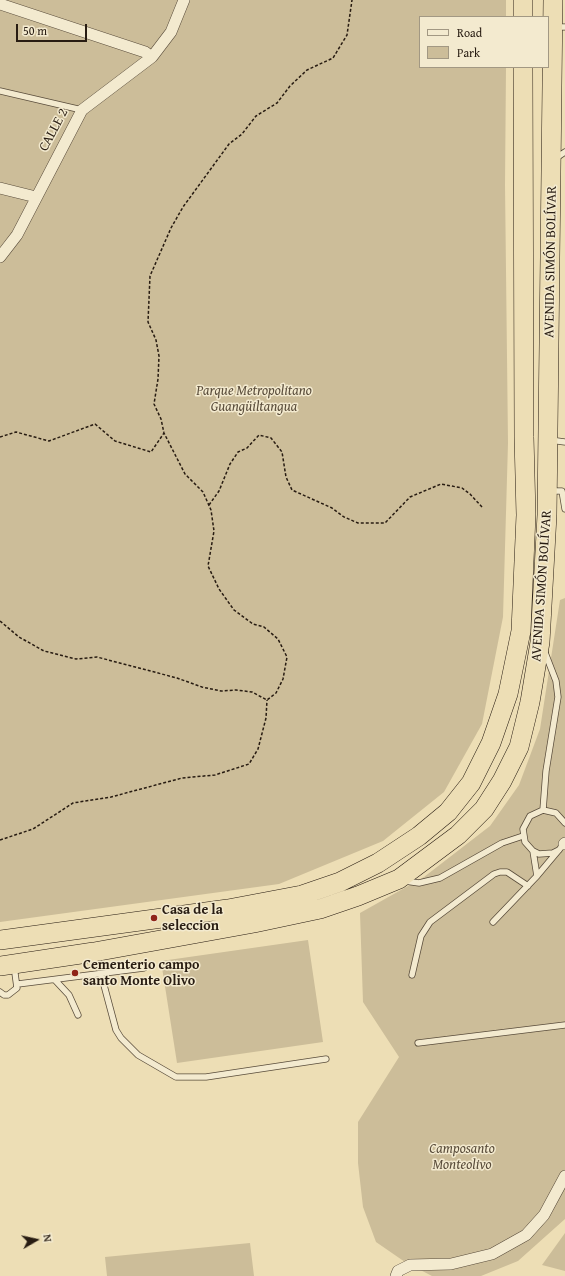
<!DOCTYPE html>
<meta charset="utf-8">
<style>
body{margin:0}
#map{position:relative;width:565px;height:1276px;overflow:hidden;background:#eddeb5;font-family:"Gentium Book Plus",serif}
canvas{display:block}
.legend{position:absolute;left:419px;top:16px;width:130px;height:52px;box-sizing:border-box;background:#f3eacf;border:1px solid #a29883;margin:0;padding:5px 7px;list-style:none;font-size:12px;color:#281c12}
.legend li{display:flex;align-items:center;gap:8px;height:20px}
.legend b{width:20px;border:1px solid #a29883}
.north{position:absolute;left:16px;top:1220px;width:40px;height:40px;-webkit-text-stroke:3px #f3eacf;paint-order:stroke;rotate:81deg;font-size:11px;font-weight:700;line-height:16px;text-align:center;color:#281c12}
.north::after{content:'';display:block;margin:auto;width:14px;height:18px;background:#281c12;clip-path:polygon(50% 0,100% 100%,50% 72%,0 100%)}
.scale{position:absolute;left:16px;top:24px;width:71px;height:18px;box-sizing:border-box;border:2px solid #281c12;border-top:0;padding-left:5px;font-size:12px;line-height:14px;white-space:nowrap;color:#281c12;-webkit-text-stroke:3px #f3eacf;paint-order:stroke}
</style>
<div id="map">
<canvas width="565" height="1276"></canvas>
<ul class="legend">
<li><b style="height:5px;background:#f3eacf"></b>Road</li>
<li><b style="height:11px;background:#ccbd99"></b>Park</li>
</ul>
<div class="north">N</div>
<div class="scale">50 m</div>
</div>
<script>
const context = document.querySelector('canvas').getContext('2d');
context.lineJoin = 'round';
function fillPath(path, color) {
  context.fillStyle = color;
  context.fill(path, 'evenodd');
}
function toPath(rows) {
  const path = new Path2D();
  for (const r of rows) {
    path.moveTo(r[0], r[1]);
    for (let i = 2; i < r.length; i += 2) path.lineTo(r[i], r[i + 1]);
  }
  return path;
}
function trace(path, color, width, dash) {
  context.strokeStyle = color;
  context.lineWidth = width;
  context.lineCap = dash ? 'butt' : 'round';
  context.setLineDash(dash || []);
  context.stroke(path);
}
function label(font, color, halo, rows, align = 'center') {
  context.font = font + ' "Gentium Book Plus",serif';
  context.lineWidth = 3;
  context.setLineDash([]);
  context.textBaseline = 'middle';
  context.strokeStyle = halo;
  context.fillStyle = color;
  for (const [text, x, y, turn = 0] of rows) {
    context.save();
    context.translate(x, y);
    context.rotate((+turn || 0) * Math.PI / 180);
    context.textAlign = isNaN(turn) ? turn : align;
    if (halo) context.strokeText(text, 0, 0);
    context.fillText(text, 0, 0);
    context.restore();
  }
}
fillPath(toPath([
 [0,0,506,0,506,17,420,17,420,67,506,67,505,185,508,443,503,617,482,724,444,792,383,841,279,884,0,922],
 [565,598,565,1219,518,1261,481,1276,432,1276,405,1262,376,1242,363,1207,358,1163,358,1122,399,1057,363,1002,360,913,424,877,490,826,519,785,540,729,560,600],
 [308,940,323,1042,177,1063,161,961],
 [565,1233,565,1271,542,1265],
 [250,1243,254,1276,107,1276,105,1257]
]), '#ccbd99');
const service = toPath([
 [555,27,565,27],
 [0,91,82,110],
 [556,158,565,152],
 [550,440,565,442],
 [550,491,562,491,565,509],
 [543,810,546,771,558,697,556,681,544,650],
 [564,843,559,850,553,853,539,854,533,851,525,842,523,829,530,816,543,810,556,813,565,823],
 [533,851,537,876],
 [405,881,419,883,440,878,502,843,523,836],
 [493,922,537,876,558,851],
 [101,974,116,1030,121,1038,138,1055,176,1077,206,1077,326,1059],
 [412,975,421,936,430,922,494,874,500,872,507,872,528,886],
 [55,980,69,995,78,1015],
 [18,984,144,968],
 [0,992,4,995,8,995,17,988,14,966],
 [418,1043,565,1025]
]);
const minor = toPath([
 [0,4,145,52,152,57],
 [0,188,36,197],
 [0,257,17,235,82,110,152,57,171,32,184,0],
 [564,844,565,843],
 [396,1276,398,1271,410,1265,451,1264,492,1254,526,1235,544,1215,565,1176]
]);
const trunk = toPath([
 [523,0,523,17],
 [0,940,228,909,302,895,340,882,378,863,419,836,448,812,471,783,491,743,508,694,521,631,526,515,524,437,523,67],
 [0,966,94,952,254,923,320,909,358,896,399,879,458,835,484,809,502,781,519,747,530,702,540,642,547,515,553,0]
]);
trace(service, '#594c3b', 7);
trace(minor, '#594c3b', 12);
trace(trunk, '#281c12', 20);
trace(toPath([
 [0,437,16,432,49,441,95,424,115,441,151,452,164,433],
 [209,505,219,491,230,464,238,452,247,448,259,435,271,438,282,452,286,477,292,490,332,508,344,517,358,523,385,523,410,497,441,484,462,488,470,494,482,507],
 [0,621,19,637,44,651,76,659,97,657,177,678,202,687,221,691,236,690,252,692,267,700,276,693,283,679,287,657,278,639,264,627,253,624,234,610,219,589,208,566,214,531,211,510,203,492,185,474,164,433,161,419,154,404,158,379,159,356,156,340,148,322,150,276,171,228,183,207,229,144,242,134,256,116,277,103,290,86,307,70,333,58,347,35,352,0],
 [0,840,33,829,73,803,111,797,182,778,215,775,249,764,258,749,266,718,267,700]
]), '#281c12', 1.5, [3, 2]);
trace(service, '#f3eacf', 5.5);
trace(minor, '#f3eacf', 11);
trace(trunk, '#eddeb5', 19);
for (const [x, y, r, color] of [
 [154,918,4,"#8f2418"],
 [75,973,4,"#8f2418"]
]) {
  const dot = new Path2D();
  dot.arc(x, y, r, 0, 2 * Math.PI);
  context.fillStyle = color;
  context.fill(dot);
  trace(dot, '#f3eacf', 1.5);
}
label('14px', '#281c12', '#f3eacf', [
 ["CALLE 2",54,130,-62],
 ["AVENIDA SIMÓN BOLÍVAR",551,262,-89],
 ["AVENIDA SIMÓN BOLÍVAR",542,586,-86]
]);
label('italic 14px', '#594c3a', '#f3eacf', [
 ["Parque Metropolitano",254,391],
 ["Guangüiltangua",254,407],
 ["Camposanto",462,1149],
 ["Monteolivo",462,1165]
]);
label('bold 14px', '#281c12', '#f3eacf', [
 ["Casa de la",162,910],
 ["seleccion",162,926],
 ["Cementerio campo",83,965],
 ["santo Monte Olivo",83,981]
], 'left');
</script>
